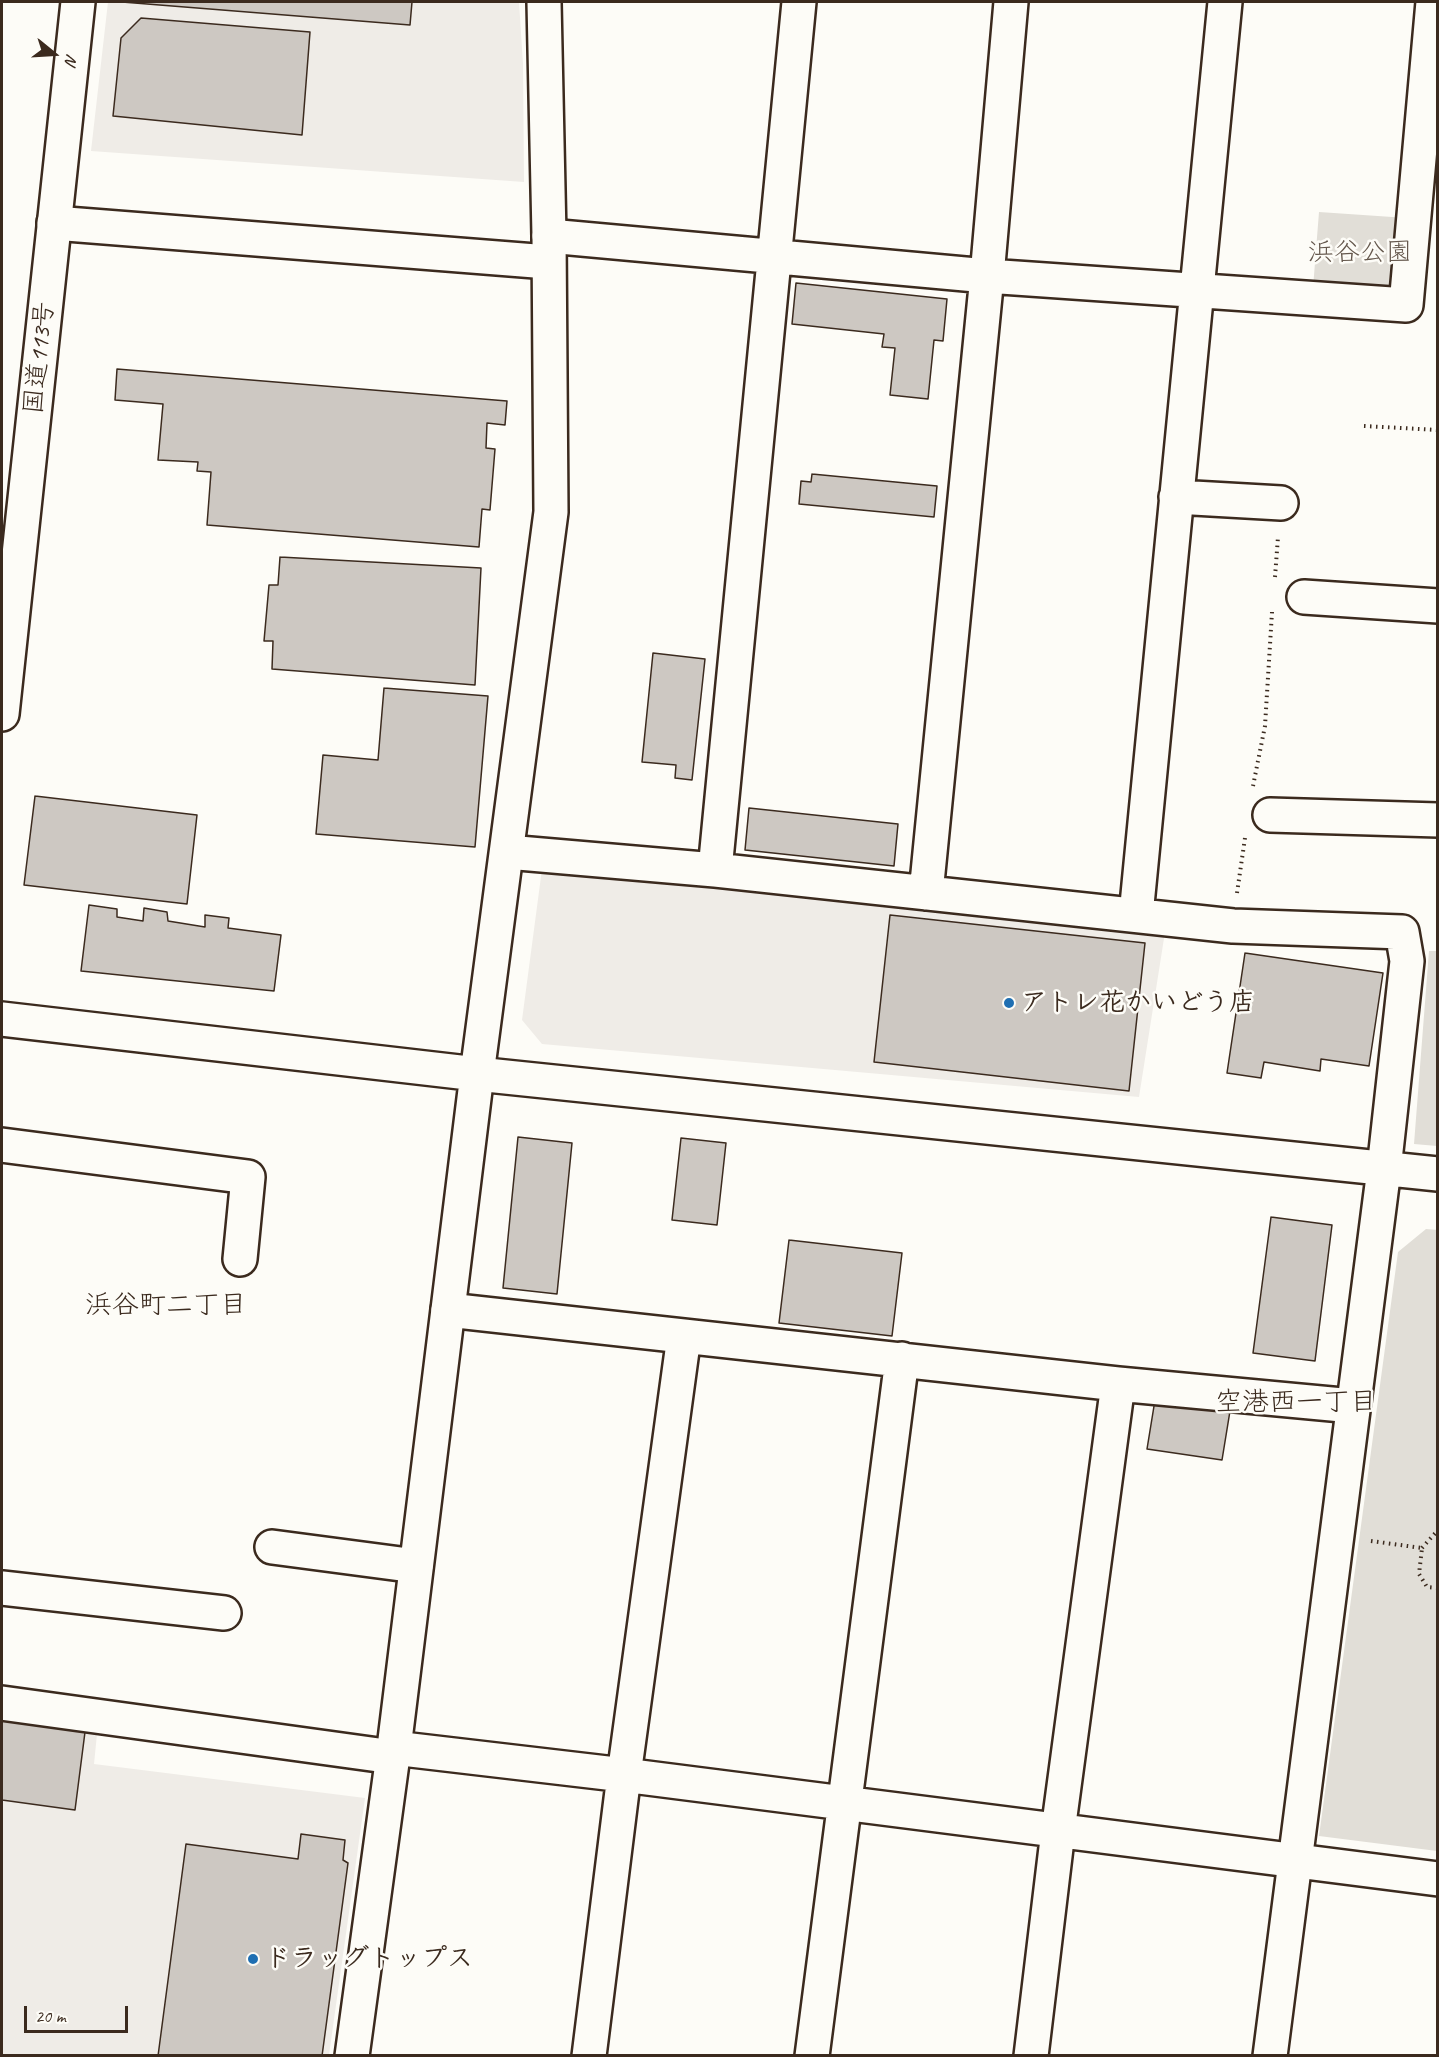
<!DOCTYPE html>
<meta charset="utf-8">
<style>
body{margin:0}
#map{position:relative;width:1439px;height:2057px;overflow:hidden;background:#fdfcf7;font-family:Caveat,sans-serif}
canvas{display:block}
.frame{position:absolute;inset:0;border:3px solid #3b2a1e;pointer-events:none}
.north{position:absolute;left:24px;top:24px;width:60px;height:60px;-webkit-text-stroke:4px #fdfcf7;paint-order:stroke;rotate:108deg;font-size:16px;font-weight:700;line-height:24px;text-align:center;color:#3b2a1e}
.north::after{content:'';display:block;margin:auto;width:21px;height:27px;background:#3b2a1e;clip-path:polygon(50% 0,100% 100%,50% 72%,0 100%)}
.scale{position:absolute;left:24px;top:2006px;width:104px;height:27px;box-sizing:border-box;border:3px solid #3b2a1e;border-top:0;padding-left:8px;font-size:18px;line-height:21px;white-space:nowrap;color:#3b2a1e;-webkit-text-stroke:4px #fdfcf7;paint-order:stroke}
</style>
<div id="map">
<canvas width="1439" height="2057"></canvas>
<div class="frame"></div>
<div class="north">N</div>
<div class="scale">20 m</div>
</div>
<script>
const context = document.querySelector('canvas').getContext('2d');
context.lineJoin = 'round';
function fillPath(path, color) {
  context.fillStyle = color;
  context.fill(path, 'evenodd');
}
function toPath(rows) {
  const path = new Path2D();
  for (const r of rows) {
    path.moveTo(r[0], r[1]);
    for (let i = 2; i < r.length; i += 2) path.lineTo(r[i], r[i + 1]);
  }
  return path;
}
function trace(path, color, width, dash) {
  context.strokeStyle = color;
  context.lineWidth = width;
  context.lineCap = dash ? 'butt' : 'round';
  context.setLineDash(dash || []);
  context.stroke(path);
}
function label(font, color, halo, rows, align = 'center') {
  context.font = font + ' Caveat,"Klee One",sans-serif';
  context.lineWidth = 5;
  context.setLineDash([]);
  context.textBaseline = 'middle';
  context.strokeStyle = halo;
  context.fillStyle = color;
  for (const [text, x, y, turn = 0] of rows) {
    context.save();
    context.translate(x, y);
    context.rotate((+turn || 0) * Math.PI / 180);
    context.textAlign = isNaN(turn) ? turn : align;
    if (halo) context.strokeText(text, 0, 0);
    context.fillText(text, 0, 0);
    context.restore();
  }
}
fillPath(toPath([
 [108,2,519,2,523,64,524,182,91,151],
 [542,869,1165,932,1139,1097,542,1044,522,1020],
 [2,1712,98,1724,94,1764,365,1798,329,2055,2,2056]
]), '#efece7');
fillPath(toPath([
 [1319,212,1407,218,1401,295,1313,288],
 [1429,951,1438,951,1437,1146,1414,1144],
 [1426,1229,1438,1230,1437,1851,1319,1836,1398,1252]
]), '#e1ded7');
const building = toPath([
 [122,2,412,2,410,25,122,2],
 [141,18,310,32,302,135,113,116,121,38,141,18],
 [796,283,947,299,943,341,934,340,928,399,890,395,895,348,882,347,884,334,792,324,796,283],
 [117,369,507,401,505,425,487,423,486,448,495,449,490,510,482,509,479,547,207,525,211,472,197,471,198,462,158,460,163,404,115,400,117,369],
 [812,474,937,486,934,517,799,504,801,481,811,482,812,474],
 [280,557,481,568,475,685,272,669,273,641,264,641,269,585,278,585,280,557],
 [653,653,705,659,692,780,675,778,676,765,642,762,653,653],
 [384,688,488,696,475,847,316,834,323,755,378,760,384,688],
 [35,796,197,815,187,904,24,885,35,796],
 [749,808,898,824,894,866,745,850,749,808],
 [89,905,117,909,117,917,143,921,144,908,167,912,168,921,205,927,205,915,229,918,228,928,281,935,274,991,81,971,89,905],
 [890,915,1145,943,1129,1091,874,1062,890,915],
 [1245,953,1383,973,1369,1066,1321,1059,1320,1071,1264,1062,1261,1078,1227,1073,1245,953],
 [518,1137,572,1143,557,1294,503,1288,518,1137],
 [681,1138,726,1143,717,1225,672,1220,681,1138],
 [1271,1217,1332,1225,1315,1361,1253,1353,1271,1217],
 [789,1240,902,1253,892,1336,779,1323,789,1240],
 [1155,1400,1230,1411,1222,1460,1147,1449,1155,1400],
 [2,1720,85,1732,75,1810,2,1800,2,1720],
 [301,1834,345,1840,343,1860,348,1863,322,2056,158,2056,186,1844,298,1859,301,1834]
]);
fillPath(building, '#cdc8c2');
trace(building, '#3b2a1e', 1.5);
const street = toPath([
 [54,223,548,262],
 [549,236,987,276,1406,305,1433,2],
 [1176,497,1281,503],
 [1304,597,1438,606],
 [1270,815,1438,820],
 [507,852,715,870,1233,926,1402,932,1407,961,1384,1169],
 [715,870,799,2],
 [926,893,987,276,1011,2],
 [1136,915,1225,2],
 [2,1145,248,1177,240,1259],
 [448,1310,1118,1384,1353,1406],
 [272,1547,416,1566],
 [2,1588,224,1613],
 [2,1703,393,1757],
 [394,1748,624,1775,1438,1879],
 [589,2056,624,1775,684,1336],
 [812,2056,902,1359],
 [1031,2056,1058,1831,1118,1384]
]);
const secondary = toPath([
 [2,1019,477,1074,1438,1174],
 [352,2056,394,1748,477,1074,551,512,549,236,544,2],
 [1270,2056,1384,1169]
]);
const highway = toPath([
 [2,714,78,2]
]);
trace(street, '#3b2a1e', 38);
trace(secondary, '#3b2a1e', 38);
trace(highway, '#3b2a1e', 38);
trace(toPath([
 [1364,426,1438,430],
 [1275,577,1278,537],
 [1253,786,1265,726,1272,612],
 [1237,893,1245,838],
 [1371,1541,1422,1548,1419,1574,1427,1587,1438,1588],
 [1422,1548,1438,1530]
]), '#3b2a1e', 4, [1.5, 4.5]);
trace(street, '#fdfcf7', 33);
trace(secondary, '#fdfcf7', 33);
trace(highway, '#fdfcf7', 33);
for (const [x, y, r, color] of [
 [1009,1003,6,"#1f6fb2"],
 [253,1959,6,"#1f6fb2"]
]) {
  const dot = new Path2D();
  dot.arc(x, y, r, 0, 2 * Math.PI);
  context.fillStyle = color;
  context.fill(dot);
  trace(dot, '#fdfcf7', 2);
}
label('26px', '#64574c', '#fdfcf7', [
 ["浜谷公園",1360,253]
]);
label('26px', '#3b2a1e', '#fdfcf7', [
 ["国道113号",40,358,-84]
]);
label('bold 26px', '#3b2a1e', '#fdfcf7', [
 ["アトレ花かいどう店",1021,1003],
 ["ドラッグトップス",265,1959]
], 'left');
label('27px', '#3b2a1e', '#fdfcf7', [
 ["浜谷町二丁目",166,1306],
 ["空港西一丁目",1296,1403]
]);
</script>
